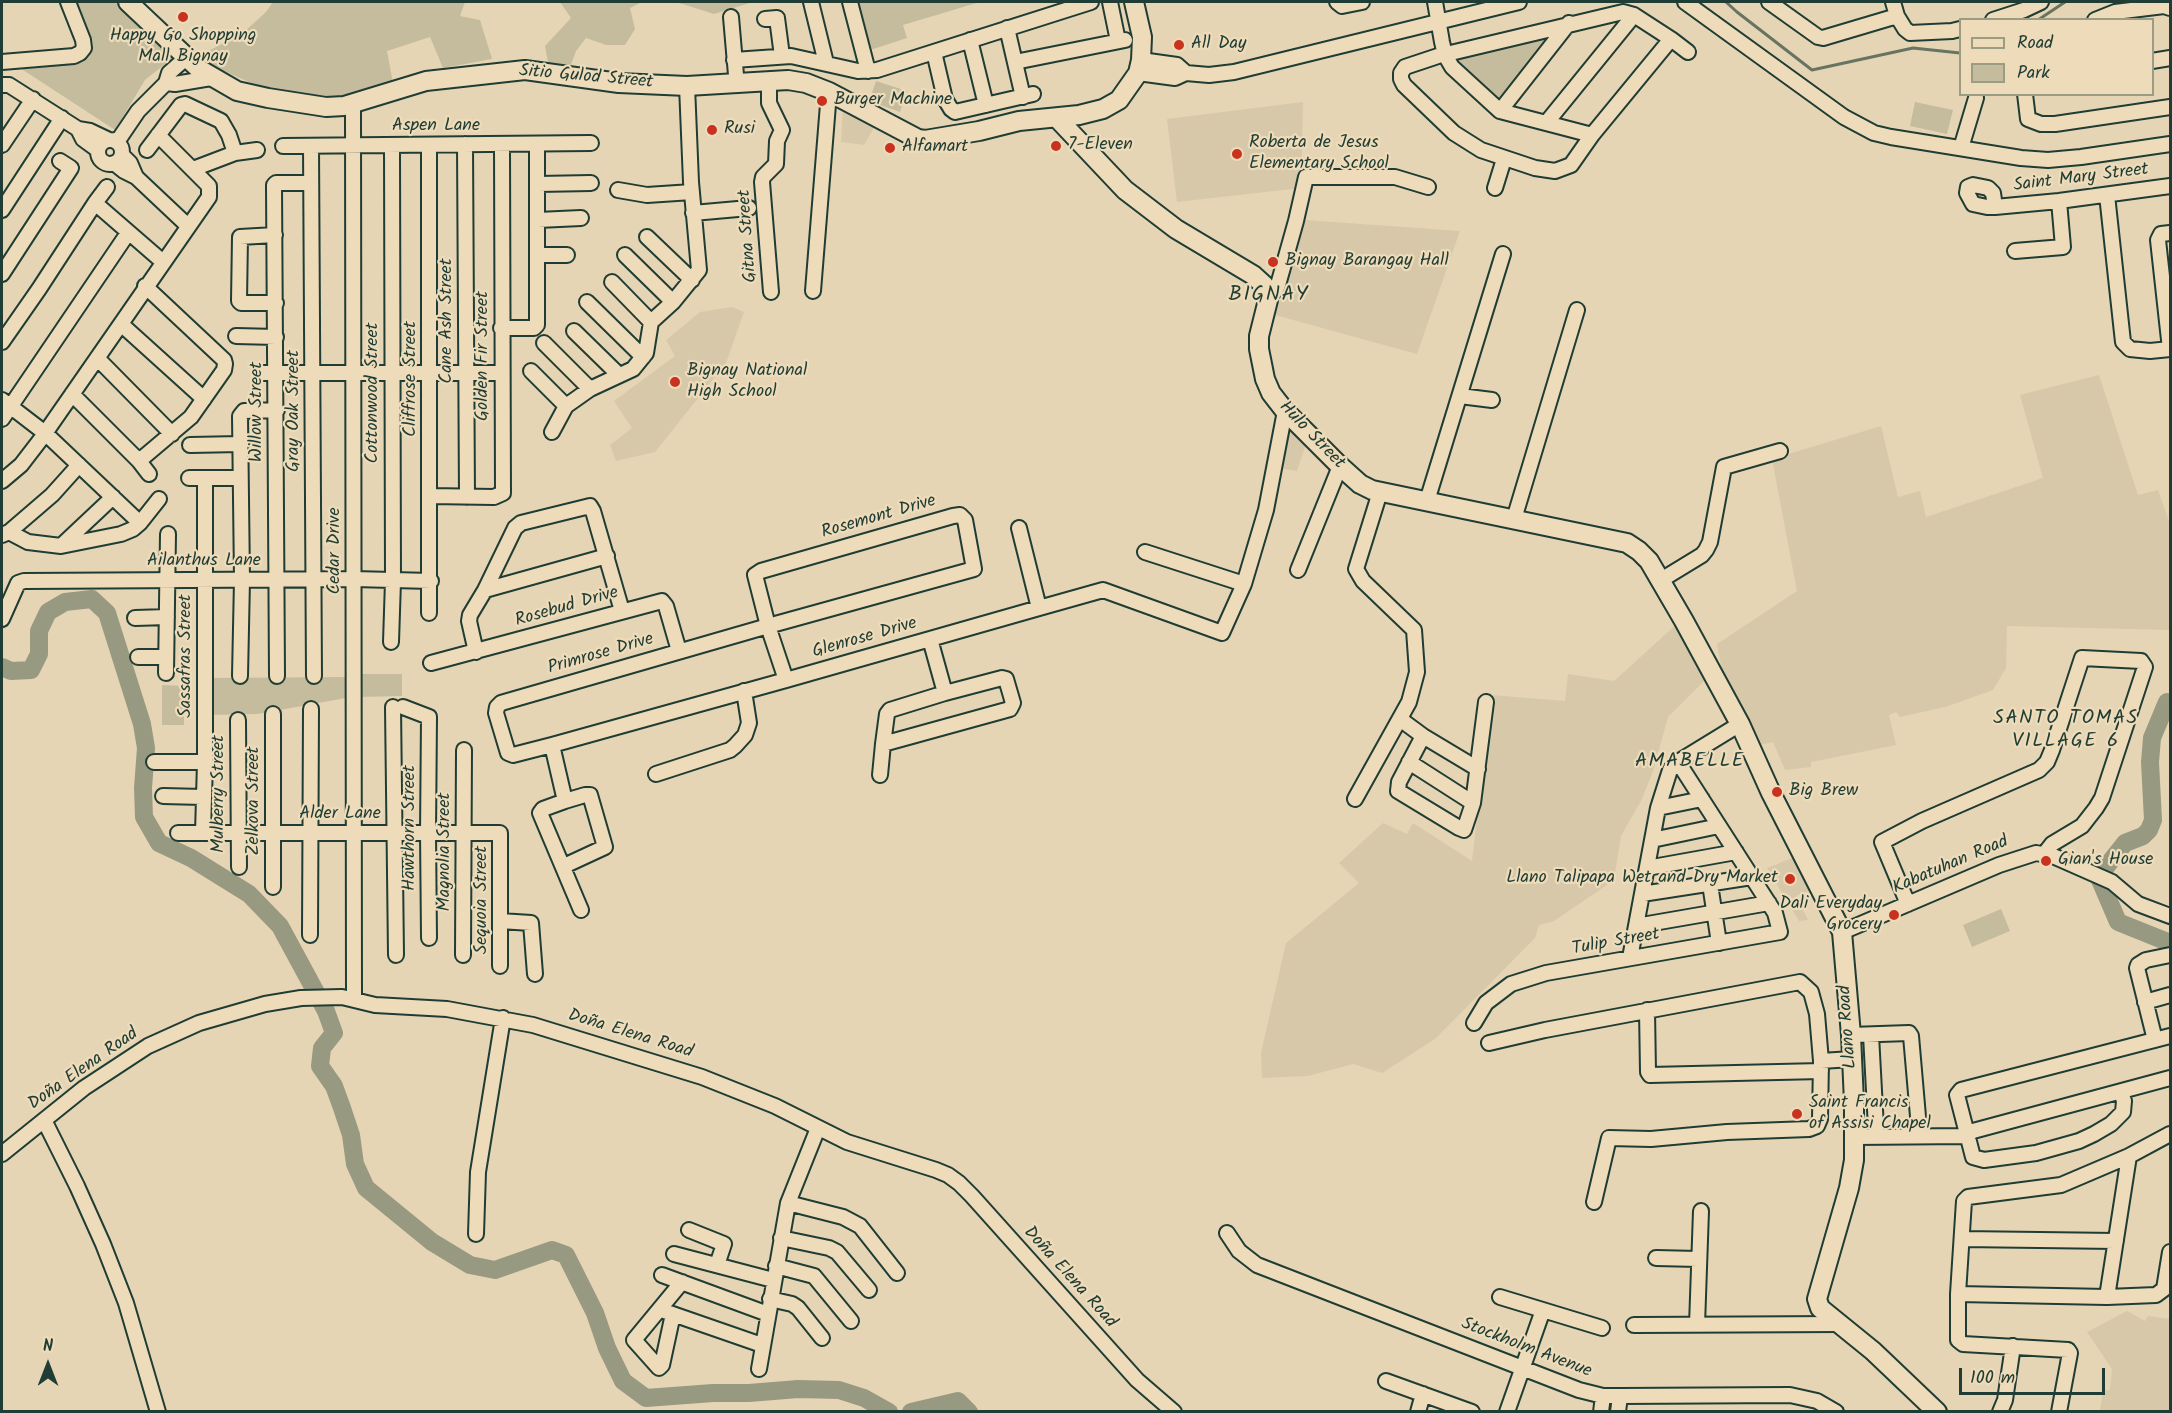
<!DOCTYPE html>
<meta charset="utf-8">
<style>
body{margin:0}
#map{position:relative;width:2172px;height:1413px;overflow:hidden;background:#e6d5b4;font-family:Kalam,sans-serif}
canvas{display:block}
.frame{position:absolute;inset:0;border:3px solid #1f3d34;pointer-events:none}
.legend{position:absolute;left:1959px;top:18px;width:195px;height:78px;box-sizing:border-box;background:#eedbb9;border:2px solid #9b9c84;margin:0;padding:8px 10px;list-style:none;font-size:18px;color:#1f3d34}
.legend li{display:flex;align-items:center;gap:12px;height:30px}
.legend b{width:30px;border:2px solid #9b9c84}
.north{position:absolute;left:18px;top:1335px;width:60px;height:60px;-webkit-text-stroke:4px #eedbb9;paint-order:stroke;rotate:0deg;font-size:16px;font-weight:700;line-height:24px;text-align:center;color:#1f3d34}
.north::after{content:'';display:block;margin:auto;width:21px;height:27px;background:#1f3d34;clip-path:polygon(50% 0,100% 100%,50% 72%,0 100%)}
.scale{position:absolute;left:1959px;top:1368px;width:146px;height:27px;box-sizing:border-box;border:3px solid #1f3d34;border-top:0;padding-left:8px;font-size:18px;line-height:21px;white-space:nowrap;color:#1f3d34;-webkit-text-stroke:4px #eedbb9;paint-order:stroke}
</style>
<div id="map">
<canvas width="2172" height="1413"></canvas>
<div class="frame"></div>
<ul class="legend">
<li><b style="height:8px;background:#eedbb9"></b>Road</li>
<li><b style="height:16px;background:#c5bc9e"></b>Park</li>
</ul>
<div class="north">N</div>
<div class="scale">100 m</div>
</div>
<script>
const context = document.querySelector('canvas').getContext('2d');
context.lineJoin = 'round';
function fillPath(path, color) {
  context.fillStyle = color;
  context.fill(path, 'evenodd');
}
function toPath(rows) {
  const path = new Path2D();
  for (const r of rows) {
    if (r.length === 3) {
      path.moveTo(r[0] + r[2], r[1]);
      path.arc(r[0], r[1], r[2], 0, 2 * Math.PI);
      continue;
    }
    path.moveTo(r[0], r[1]);
    for (let i = 2; i < r.length; i += 2) path.lineTo(r[i], r[i + 1]);
  }
  return path;
}
function trace(path, color, width, dash) {
  context.strokeStyle = color;
  context.lineWidth = width;
  context.lineCap = dash ? 'butt' : 'round';
  context.setLineDash(dash || []);
  context.stroke(path);
}
function label(font, color, halo, rows, align = 'center') {
  context.font = font + ' Kalam,sans-serif';
  context.lineWidth = 4.5;
  context.setLineDash([]);
  context.textBaseline = 'middle';
  context.strokeStyle = halo;
  context.fillStyle = color;
  for (const [text, x, y, turn = 0] of rows) {
    context.save();
    context.translate(x, y);
    context.rotate((+turn || 0) * Math.PI / 180);
    context.textAlign = isNaN(turn) ? turn : align;
    if (halo) context.strokeText(text, 0, 0);
    context.fillText(text, 0, 0);
    context.restore();
  }
}
fillPath(toPath([
 [1303,102,1301,188,1177,202,1167,119],
 [843,107,876,124,864,145,841,142],
 [1305,220,1460,231,1417,354,1275,315,1301,228],
 [732,307,744,312,726,363,655,452,616,461,610,445,632,428,614,401,675,356,666,340,700,312],
 [2099,375,2138,495,2158,490,2170,524,2170,630,2007,626,2006,668,1993,690,1945,707,1900,717,1896,712,1889,715,1896,745,1811,762,1811,767,1785,770,1773,742,1755,746,1725,688,1717,644,1797,591,1772,459,1881,426,1898,497,1920,491,1926,517,2043,478,2020,395],
 [1287,420,1308,438,1297,471,1278,468],
 [1679,622,1708,677,1668,717,1653,771,1642,799,1621,836,1614,880,1554,921,1539,925,1535,938,1435,1039,1382,1073,1353,1064,1308,1076,1262,1078,1261,1053,1286,943,1359,883,1339,863,1383,823,1407,834,1413,823,1472,861,1491,695,1565,701,1568,674,1614,681],
 [1795,857,1813,889,1796,896,1808,920,1799,921,1767,868],
 [2127,1311,2145,1321,2148,1316,2170,1319,2170,1411,2100,1411,2103,1391,2110,1390,2112,1369,2087,1332]
]), '#d6c8a9');
fillPath(toPath([
 [73,2,115,2,175,56,145,80,115,130,17,66,88,50],
 [273,2,465,2,460,16,480,20,492,59,443,68,430,37,387,51,393,83,327,103,269,91,195,58,243,33,266,12],
 [560,2,642,2,630,8,635,29,625,45,606,45,586,38,576,51,570,67,548,62,545,46,571,18],
 [676,2,753,2,714,14],
 [854,2,980,2,903,25,907,38,867,51],
 [1558,31,1498,106,1448,57],
 [876,81,907,91,900,112,869,101],
 [1915,102,1953,110,1947,134,1910,126],
 [358,674,402,674,402,696,359,697],
 [346,677,346,698,258,714,207,715,207,678],
 [162,685,184,686,184,725,162,725],
 [2001,909,2010,931,1972,947,1963,925]
]), '#c5bc9e');
trace(toPath([
 [1726,2,1737,12,1812,70,1913,48,1960,53],
 [2038,20,2065,2]
]), '#687462', 3);
trace(toPath([
 [2,667,11,671,31,670,39,654,39,631,48,612,65,602,92,599,107,613,142,724,146,748,143,788,144,817,159,843,191,858,249,894,280,926,326,1011,334,1033,322,1048,320,1066,334,1086,342,1108,351,1135,355,1164,366,1188,432,1242,470,1265,495,1270,552,1250,566,1255,595,1313,607,1348,623,1381,646,1398,713,1393,749,1393,798,1389,839,1390,864,1398,889,1412],
 [2167,702,2152,738,2150,762,2153,820,2149,830,2143,836,2125,843,2106,867,2100,880,2118,922,2170,943],
 [911,1412,958,1401,969,1412]
]), '#989981', 18);
const minor = toPath([
 [811,2,826,63],
 [850,2,868,71],
 [1110,2,1118,41],
 [1337,2,1342,6,1362,2],
 [1435,2,1442,42,1445,55,1452,67,1500,111,1569,23],
 [1685,2,1844,117,1874,133,1891,137,2021,158,2048,160,2081,157,2170,144],
 [1769,2,1818,37,1823,38,1897,16],
 [1893,2,1897,16,1905,29,1910,33,1952,31,1960,29],
 [731,17,736,75],
 [765,19,777,18,782,56],
 [1993,20,2024,10,2041,2],
 [2095,20,2115,12,2164,6,2170,8],
 [1007,28,1023,97],
 [1671,39,1592,135,1571,165,1555,171,1535,168,1481,150,1454,133,1404,85,1401,79,1401,73,1405,67,1438,56,1623,12,1634,15,1671,39,1688,52],
 [970,40,986,105],
 [934,52,945,99,951,109,955,112,1033,94],
 [734,60,791,56,858,71,877,70,1091,2],
 [1141,60,1177,65,1186,73],
 [2152,61,2170,58],
 [2,62,74,56,80,53,84,48,83,40,68,2],
 [1015,62,1125,40],
 [1138,73,1175,78,1186,73,1209,75,1234,72,1519,2],
 [769,81,769,103,782,130,777,141,776,164,763,177,762,182,771,292],
 [166,83,175,84,211,78],
 [2,85,9,85,78,129],
 [2025,94,2028,119,2041,124,2055,124,2170,107],
 [353,102,354,999],
 [1500,111,1592,135],
 [1547,122,1634,15],
 [110,152,12],
 [117,142,138,111,166,83,169,73,186,58],
 [465,144,467,497],
 [2,145,33,99],
 [429,145,429,613],
 [283,146,591,143],
 [311,146,314,676],
 [1961,148,1976,98],
 [98,150,83,139,78,129,90,131,109,140],
 [147,150,181,105,185,104,221,121,229,135,235,153],
 [114,163,124,171,136,177,130,163,122,155],
 [193,169,235,153,257,150],
 [136,177,188,226],
 [538,184,591,183],
 [1495,188,1504,159],
 [618,190,647,195,692,192],
 [2107,195,2123,342,2130,349,2150,351,2170,349],
 [95,203,107,187],
 [1995,207,1993,193,1988,188,1973,185,1968,187,1967,193,1973,204,1987,207,1995,207,2059,201,2170,186],
 [2,210,62,118],
 [693,213,749,208],
 [538,220,581,218],
 [275,235,240,237,239,301,241,303,276,303],
 [647,237,692,280],
 [2015,251,2063,247,2059,201],
 [539,255,567,255],
 [625,255,673,302],
 [2,274,71,168,60,161],
 [612,282,651,322],
 [813,291,829,92],
 [1268,296,1276,290,1278,285,1296,221,1306,177,1395,177,1428,187],
 [587,302,643,357],
 [121,324,204,399],
 [501,328,534,328,537,325,537,144],
 [574,331,619,375],
 [236,336,276,337],
 [2,342,39,289,95,203,163,262],
 [544,343,590,389],
 [2170,349,2158,240,2161,234,2170,233],
 [97,358,172,434],
 [531,371,566,406],
 [261,373,502,373],
 [72,394,139,461,149,474],
 [1460,396,1492,400],
 [2,400,45,433,140,523],
 [2,419,128,233],
 [552,432,566,406,590,389,633,369,646,353,651,322,673,302,699,270,691,182,687,86],
 [190,445,240,444],
 [139,461,191,417,224,370,225,364,224,360,145,286],
 [189,478,240,478],
 [2,481,21,465,41,439,209,197,209,186,158,135],
 [430,496,494,497,503,493,502,144],
 [1427,501,1503,254],
 [1514,519,1577,310],
 [1019,528,1039,608],
 [9,532,28,542,61,546,121,534,133,529,140,523,159,499],
 [2,535,9,532,52,495,79,465],
 [62,545,113,497],
 [1145,552,1244,584],
 [1298,570,1340,466],
 [1661,580,1702,555,1706,550,1710,542,1724,467,1780,451],
 [485,590,607,556],
 [135,618,167,617],
 [2,619,18,583,24,581,354,579,431,581],
 [930,639,945,693],
 [391,642,393,581,392,145],
 [476,652,469,621,470,615,485,590,515,528,521,523,590,506,593,511,622,611],
 [138,657,166,657],
 [431,663,662,601,666,606,679,651],
 [166,673,168,534],
 [240,676,242,580,240,416,244,411,277,410],
 [277,676,274,185,276,183,310,183],
 [786,680,768,626,755,575,761,571,953,516,960,515,965,520,974,569,768,626,501,703,497,707,496,713,508,753,513,755,552,745,786,680,1039,608,1103,590,1222,633,1244,584,1266,510,1285,411],
 [393,707,396,955],
 [403,707,429,717,428,833,429,938],
 [1400,719,1423,736,1478,769],
 [238,720,239,867],
 [1423,736,1399,782,1398,791,1459,828,1464,830,1473,803,1486,702],
 [552,745,565,801,543,809,540,813,581,910],
 [154,762,205,762],
 [1409,762,1473,803],
 [656,774,730,750,735,746,745,735,749,723,744,691],
 [880,775,883,744,887,714,890,710,945,693,1002,678,1006,679,1013,703,1010,709,883,744],
 [163,796,203,797],
 [1355,799,1409,702,1417,672,1414,630,1363,581,1356,569,1380,492],
 [1658,808,1702,799],
 [178,833,500,833,500,966],
 [203,833,205,762,205,478],
 [1652,840,1719,826],
 [564,866,605,847,590,795,585,795,565,801],
 [1647,868,1736,852],
 [1710,884,1719,943],
 [273,887,273,714],
 [1642,894,1752,877],
 [1908,904,1882,842,1922,821,2039,770,2047,762,2052,750,2082,658,2141,661,2145,667,2102,798,2096,808,2082,826,2052,844,2045,853],
 [500,921,531,923,535,974],
 [1636,926,1769,903],
 [1842,932,1999,865,2036,853,2053,856,2112,882,2138,904,2170,916],
 [310,935,311,709],
 [463,955,464,750],
 [1630,958,1658,808,1670,770,1678,762,1740,724],
 [2145,1002,2170,995],
 [1647,1010,1648,1072,1650,1075,1821,1071],
 [1474,1023,1486,1003,1511,984,1546,973,1780,932,1775,913,1678,762],
 [1851,1035,1909,1033,1911,1036,1919,1128],
 [1871,1035,1876,1128],
 [2155,1040,2137,968,2138,965,2146,960,2170,955],
 [1489,1043,1545,1030,1800,982,1811,992,1817,1014,1821,1061,1820,1119,1817,1126,1809,1129,1727,1132,1651,1139,1609,1138,1594,1202],
 [1821,1061,1852,1059],
 [2121,1092,2124,1101,2123,1112,2111,1124,2094,1134,2079,1141,2036,1153,1984,1160,1973,1157,1957,1095,1961,1090,2170,1036],
 [44,1120,77,1186,103,1244,126,1303,158,1412],
 [1854,1137,1967,1136,1973,1131,2170,1078],
 [2,1154,84,1088,148,1046,199,1023,265,1004,301,998,342,997,375,1005,447,1009,533,1025,702,1077,775,1106,847,1142,936,1170,948,1175,959,1183,972,1196,1137,1380,1174,1412],
 [788,1203,843,1217,860,1226,897,1273],
 [689,1230,724,1244,717,1265],
 [1227,1233,1239,1251,1257,1265,1579,1390,1603,1396,1620,1396,1790,1395,1817,1401,1836,1412],
 [476,1234,478,1172,503,1018],
 [781,1238,829,1248,837,1252,869,1290],
 [1962,1239,2116,1241],
 [674,1254,773,1280],
 [1656,1258,1698,1259],
 [776,1266,814,1276,851,1321],
 [662,1275,768,1314],
 [1958,1294,2107,1297,2156,1295,2164,1289,2170,1252],
 [1500,1297,1602,1328],
 [2107,1297,2129,1156],
 [770,1299,792,1304,798,1308,822,1338],
 [664,1311,762,1345],
 [673,1314,662,1365,659,1368,634,1340,682,1282],
 [1634,1325,1841,1324],
 [1697,1325,1701,1211],
 [759,1369,788,1203,818,1128],
 [1386,1381,1472,1412],
 [1418,1412,1423,1394],
 [1507,1412,1543,1310],
 [1601,1412,1603,1396],
 [1618,1412,1620,1396],
 [2000,1412,2005,1400,2013,1346],
 [2059,1412,2070,1353,2068,1350,1963,1344,1958,1340,1958,1294,1964,1201,1968,1197,2061,1185,2129,1156,2170,1134]
]);
const major = toPath([
 [128,2,199,69,237,91,268,98,326,107,344,106,426,81,525,70,619,83,687,86,788,80,806,83,829,92,918,139,925,140,979,131,1019,121,1079,115,1103,109,1119,100,1138,73,1141,60,1142,37,1134,2],
 [1057,118,1125,190,1176,229,1253,275,1264,285,1268,291,1268,300,1259,336,1259,349,1265,379,1271,393,1285,411,1340,466,1360,484,1372,490,1627,543,1639,551,1649,561,1684,621,1740,724,1771,793,1842,932,1851,1035,1854,1102,1854,1160,1849,1188,1817,1299,1820,1308,1873,1351,1937,1412]
]);
trace(minor, '#1f3d34', 18);
trace(major, '#1f3d34', 22);
trace(minor, '#eedbb9', 14);
trace(major, '#eedbb9', 18);
for (const [x, y, r, color] of [
 [183,17,6,"#c8321e"],
 [1179,45,6,"#c8321e"],
 [822,101,6,"#c8321e"],
 [712,130,6,"#c8321e"],
 [1056,146,6,"#c8321e"],
 [890,148,6,"#c8321e"],
 [1237,154,6,"#c8321e"],
 [1273,262,6,"#c8321e"],
 [675,382,6,"#c8321e"],
 [1777,792,6,"#c8321e"],
 [2046,861,6,"#c8321e"],
 [1790,879,6,"#c8321e"],
 [1894,915,6,"#c8321e"],
 [1797,1114,6,"#c8321e"]
]) {
  const dot = new Path2D();
  dot.arc(x, y, r, 0, 2 * Math.PI);
  context.fillStyle = color;
  context.fill(dot);
  trace(dot, '#eedbb9', 2);
}
label('18px', '#1f3d34', '#eedbb9', [
 ["Happy Go Shopping",183,37,"center"],
 ["Mall Bignay",183,58,"center"],
 ["All Day",1191,45],
 ["Burger Machine",834,101],
 ["Rusi",724,130],
 ["Roberta de Jesus",1249,144],
 ["Elementary School",1249,165],
 ["7-Eleven",1068,146],
 ["Alfamart",902,148],
 ["Bignay Barangay Hall",1285,262],
 ["Bignay National",687,372],
 ["High School",687,393],
 ["Big Brew",1789,792],
 ["Gian's House",2058,861],
 ["Llano Talipapa Wet and Dry Market",1778,879,"right"],
 ["Dali Everyday",1882,905,"right"],
 ["Grocery",1882,926,"right"],
 ["Saint Francis",1809,1104],
 ["of Assisi Chapel",1809,1125]
], 'left');
label('18px', '#1f3d34', '#eedbb9', [
 ["Sitio Gulod Street",586,78,5],
 ["Aspen Lane",436,127],
 ["Saint Mary Street",2081,179,-7],
 ["Gitna Street",749,236,-94],
 ["Cane Ash Street",448,321,-90],
 ["Golden Fir Street",484,356,-90],
 ["Cliffrose Street",412,379,-90],
 ["Cottonwood Street",374,393,-90],
 ["Gray Oak Street",295,411,-90],
 ["Willow Street",258,412,-90],
 ["Hulo Street",1311,436,46],
 ["Rosemont Drive",879,518,-16],
 ["Cedar Drive",336,551,-90],
 ["Ailanthus Lane",204,562],
 ["Rosebud Drive",567,608,-16],
 ["Glenrose Drive",865,639,-16],
 ["Primrose Drive",601,655,-16],
 ["Sassafras Street",187,656,-90],
 ["Mulberry Street",220,794,-90],
 ["Zelkova Street",255,801,-90],
 ["Alder Lane",340,815],
 ["Hawthorn Street",411,828,-90],
 ["Magnolia Street",446,852,-90],
 ["Kabatuhan Road",1951,866,-23],
 ["Sequoia Street",483,900,-90],
 ["Tulip Street",1616,943,-10],
 ["Llano Road",1849,1027,-94],
 ["Doña Elena Road",630,1035,17],
 ["Doña Elena Road",84,1070,-35],
 ["Doña Elena Road",1069,1278,48],
 ["Stockholm Avenue",1526,1349,21]
]);
context.letterSpacing = '1.5px';
label('20px', '#1f3d34', '#eedbb9', [
 ["SANTO TOMAS",2066,720],
 ["VILLAGE 6",2066,743],
 ["AMABELLE",1690,763]
]);
context.letterSpacing = '0px';
context.letterSpacing = '1.5px';
label('21px', '#1f3d34', '#eedbb9', [
 ["BIGNAY",1269,296]
]);
context.letterSpacing = '0px';
</script>
